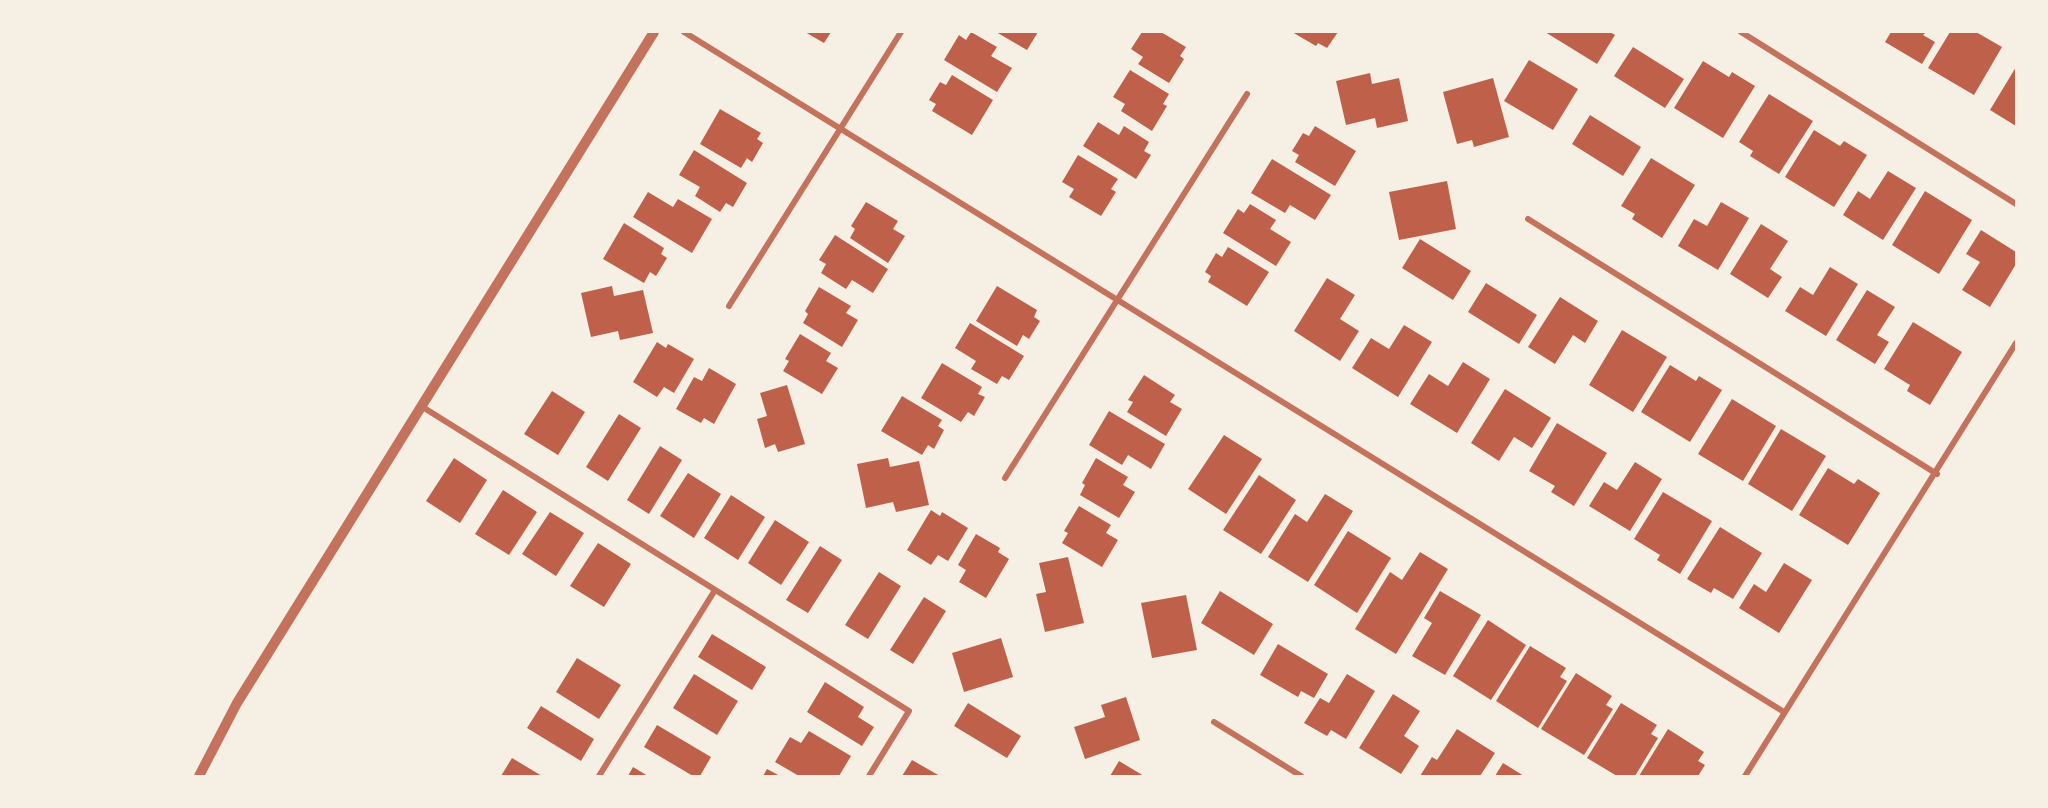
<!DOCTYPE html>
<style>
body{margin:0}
#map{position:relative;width:2048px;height:808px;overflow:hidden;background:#f6efe4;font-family:"Zilla Slab",serif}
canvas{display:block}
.frame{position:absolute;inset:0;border:33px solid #f6efe4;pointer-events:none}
</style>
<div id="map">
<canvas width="2048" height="808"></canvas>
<div class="frame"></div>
</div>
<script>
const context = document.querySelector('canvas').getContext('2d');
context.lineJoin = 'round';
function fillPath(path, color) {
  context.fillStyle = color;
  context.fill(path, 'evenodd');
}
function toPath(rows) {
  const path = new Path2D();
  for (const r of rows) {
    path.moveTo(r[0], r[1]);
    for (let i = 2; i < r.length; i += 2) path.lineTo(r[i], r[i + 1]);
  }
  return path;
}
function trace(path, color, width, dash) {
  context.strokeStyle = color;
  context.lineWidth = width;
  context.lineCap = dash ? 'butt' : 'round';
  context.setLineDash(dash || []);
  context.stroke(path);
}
fillPath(toPath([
 [805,32,831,32,824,43],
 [971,32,997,47,991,56,1012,68,997,92,944,60,959,35,966,40],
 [996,32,1038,32,1027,50],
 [1142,32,1161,32,1186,47,1180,56,1184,59,1169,83,1138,64,1143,57,1131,49],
 [1292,32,1338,32,1327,48,1318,43,1316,46],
 [1545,32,1610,32,1615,35,1597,64],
 [1891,32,1926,32,1923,35,1935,42,1922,64,1885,42],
 [1950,32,1976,32,2002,47,1974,95,1928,68],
 [1633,47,1684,79,1665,108,1614,76],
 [1529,60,1578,89,1553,130,1504,101],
 [1703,61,1729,77,1732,72,1755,86,1723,138,1674,108],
 [2016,67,2016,126,1990,110],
 [1130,70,1169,94,1163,104,1167,106,1152,131,1121,111,1125,104,1113,97],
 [1370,73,1372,84,1399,78,1408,121,1377,128,1375,118,1346,125,1336,81],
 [952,75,993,100,972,135,932,111,936,104,929,100,940,82,946,85],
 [1493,78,1509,137,1474,147,1472,140,1457,144,1443,92],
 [1769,94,1813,121,1779,174,1750,156,1753,151,1739,142],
 [720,109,761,133,757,139,763,143,752,162,747,158,741,168,700,144],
 [1590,115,1641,147,1623,176,1572,144],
 [1098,122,1119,135,1124,126,1149,142,1144,151,1151,155,1136,179,1083,146],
 [1315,126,1356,151,1335,186,1295,162,1299,155,1292,151,1303,133,1309,136],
 [1814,130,1840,146,1844,141,1867,155,1834,207,1785,177],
 [694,150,747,183,733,207,726,203,720,212,695,196,700,187,679,175],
 [1078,155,1118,179,1111,189,1116,192,1101,216,1069,197,1074,189,1062,182],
 [1651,158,1695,185,1662,238,1632,219,1635,214,1621,206],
 [1272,159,1331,195,1315,220,1290,205,1285,213,1251,193],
 [1888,171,1916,188,1883,240,1843,215,1858,191,1870,199],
 [1447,181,1456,229,1399,240,1389,192],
 [1925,191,1972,220,1939,274,1892,245],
 [648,192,673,207,678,199,712,219,692,253,633,217],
 [866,202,898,221,893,229,905,236,888,263,850,238,855,229,851,226],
 [1721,202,1749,218,1718,270,1678,246,1694,219,1707,226],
 [1250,204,1276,220,1270,229,1291,242,1276,266,1223,233,1238,209,1244,213],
 [624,223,664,248,661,254,667,258,656,276,650,272,644,283,603,259],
 [1761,224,1788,241,1770,269,1782,277,1768,298,1730,274],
 [1981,230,2016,252,2016,264,1990,307,1962,290,1980,262,1966,254],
 [835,235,888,269,873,293,852,280,846,289,821,273,826,264,819,260],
 [1420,239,1471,271,1453,300,1402,268],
 [1228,247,1269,272,1247,306,1208,282,1211,276,1205,272,1216,253,1222,257],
 [1830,267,1858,284,1826,336,1785,311,1800,287,1813,295],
 [1327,278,1355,295,1340,319,1359,331,1340,361,1294,331],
 [1486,283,1537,315,1519,344,1468,312],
 [612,286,614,296,643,290,653,333,620,340,618,331,591,337,581,293],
 [997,286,1037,310,1034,317,1040,321,1029,339,1023,335,1017,346,976,321],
 [819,287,851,306,846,313,858,320,842,347,803,323,808,314,805,311],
 [1867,290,1895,307,1877,335,1889,342,1875,364,1836,340],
 [1560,297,1598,321,1585,343,1573,335,1555,364,1528,347],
 [1913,322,1962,352,1930,405,1907,391,1910,385,1884,369],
 [970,323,1024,356,1009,380,1002,376,997,384,971,369,976,361,955,348],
 [1404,325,1432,342,1398,397,1352,368,1371,338,1389,349],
 [1622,330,1667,357,1633,412,1589,385],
 [800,334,831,353,826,361,838,368,822,394,783,371,789,361,785,359],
 [657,342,666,348,668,344,694,359,674,393,664,387,657,397,633,382],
 [1463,362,1490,379,1457,433,1410,404,1429,374,1448,386],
 [942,363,982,387,978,394,985,397,974,416,968,412,961,422,921,398],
 [1670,365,1696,381,1699,376,1722,390,1690,442,1641,412],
 [709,368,736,384,714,424,704,418,701,423,676,409,694,377,702,381],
 [1144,375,1175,395,1170,402,1182,409,1166,436,1127,412,1133,402,1128,400],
 [787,385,805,444,778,452,775,444,765,448,757,419,767,416,760,393],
 [1505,389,1551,418,1532,448,1514,437,1499,461,1471,443],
 [552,391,585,412,558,455,524,434],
 [902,396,942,420,938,426,944,430,934,449,928,445,922,455,881,431],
 [1732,399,1776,426,1743,481,1698,454],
 [1109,411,1165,444,1151,469,1128,455,1122,465,1089,445],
 [619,414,641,428,608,481,586,467],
 [1557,423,1607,453,1574,506,1551,492,1555,486,1529,471],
 [1781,429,1826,456,1792,511,1748,484],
 [1224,435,1262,459,1226,514,1188,489],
 [660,446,682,460,649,514,627,500],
 [454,458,487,480,460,523,426,501],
 [888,458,890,467,919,461,929,505,896,512,893,502,866,508,857,464],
 [1096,458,1128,477,1123,485,1135,492,1119,518,1080,495,1085,485,1082,483],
 [1635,462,1662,479,1630,531,1589,506,1604,482,1617,490],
 [1828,468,1854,484,1858,479,1880,493,1848,545,1799,515],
 [688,473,721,494,694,538,660,516],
 [1259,475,1296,500,1261,554,1223,530],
 [503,490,537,512,509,555,475,534],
 [1663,492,1712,521,1680,574,1657,560,1660,555,1634,539],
 [1325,494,1353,511,1308,582,1268,557,1295,514,1307,522],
 [731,495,765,517,738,560,704,538],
 [1079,506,1111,525,1106,533,1118,540,1102,567,1062,543,1068,533,1064,531],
 [931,510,940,516,942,512,968,528,948,561,938,555,931,565,907,550],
 [550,512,584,533,556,576,522,554],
 [775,520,809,542,781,585,748,563],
 [1720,527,1762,553,1733,599,1714,588,1711,593,1687,579],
 [1348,531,1391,558,1357,613,1314,585],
 [976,534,1000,548,998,552,1009,559,986,598,959,582,966,570,958,565],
 [598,543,631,564,604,607,570,586],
 [820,546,842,560,808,613,786,600],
 [1420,552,1448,569,1396,654,1355,629,1390,572,1402,580],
 [1068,557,1084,623,1045,632,1036,594,1046,592,1039,563],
 [1784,563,1812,580,1779,633,1739,608,1754,584,1766,592],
 [879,572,901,586,868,639,845,625],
 [1220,591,1273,624,1254,655,1201,623],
 [1440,591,1481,615,1445,675,1412,656,1432,623,1424,618],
 [1186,595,1197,650,1152,658,1141,603],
 [924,597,946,611,913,664,890,650],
 [1488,620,1526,645,1491,700,1453,676],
 [712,634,766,667,752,690,698,657],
 [1001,638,1013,677,964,692,952,653],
 [1278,644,1328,674,1314,698,1301,691,1298,697,1260,675],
 [1530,646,1566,668,1560,677,1567,681,1538,728,1496,701],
 [577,658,621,685,599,719,556,692],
 [1576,673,1612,696,1606,705,1613,709,1584,755,1541,729],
 [694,674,738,701,717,735,673,708],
 [1347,674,1375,691,1346,739,1331,730,1327,736,1304,723,1320,698,1329,703],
 [825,682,864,707,858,717,874,727,862,746,807,712],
 [1393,694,1420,711,1404,736,1419,746,1401,774,1359,748],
 [1126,697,1140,740,1085,759,1074,727,1105,717,1101,705],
 [968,703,1021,736,1007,758,954,726],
 [1621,703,1657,725,1651,734,1658,738,1635,776,1617,776,1587,758],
 [541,706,594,739,581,761,527,728],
 [657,725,711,757,700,776,693,776,644,747],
 [1457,729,1495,753,1480,776,1420,776,1432,757,1437,760],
 [1668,729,1704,752,1698,761,1705,765,1698,776,1639,776],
 [809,731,851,756,839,776,799,776,775,762,790,737,801,743],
 [512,758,542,776,501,776],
 [912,760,940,776,902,776],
 [1119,761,1144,776,1110,776],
 [1503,763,1524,776,1495,776],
 [633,767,648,776,628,776],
 [767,769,780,776,763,776]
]), '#bf614a');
trace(toPath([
 [684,32,1784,712],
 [1741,32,2016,204],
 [1528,219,1937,474],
 [729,306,901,32],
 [421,406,909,711,869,776],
 [1005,478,1247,94],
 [1214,722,1301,776],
 [599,776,715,590],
 [1745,776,2016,343]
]), '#c5725c', 6);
trace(toPath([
 [199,776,237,703,654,32]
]), '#c5725c', 10);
</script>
